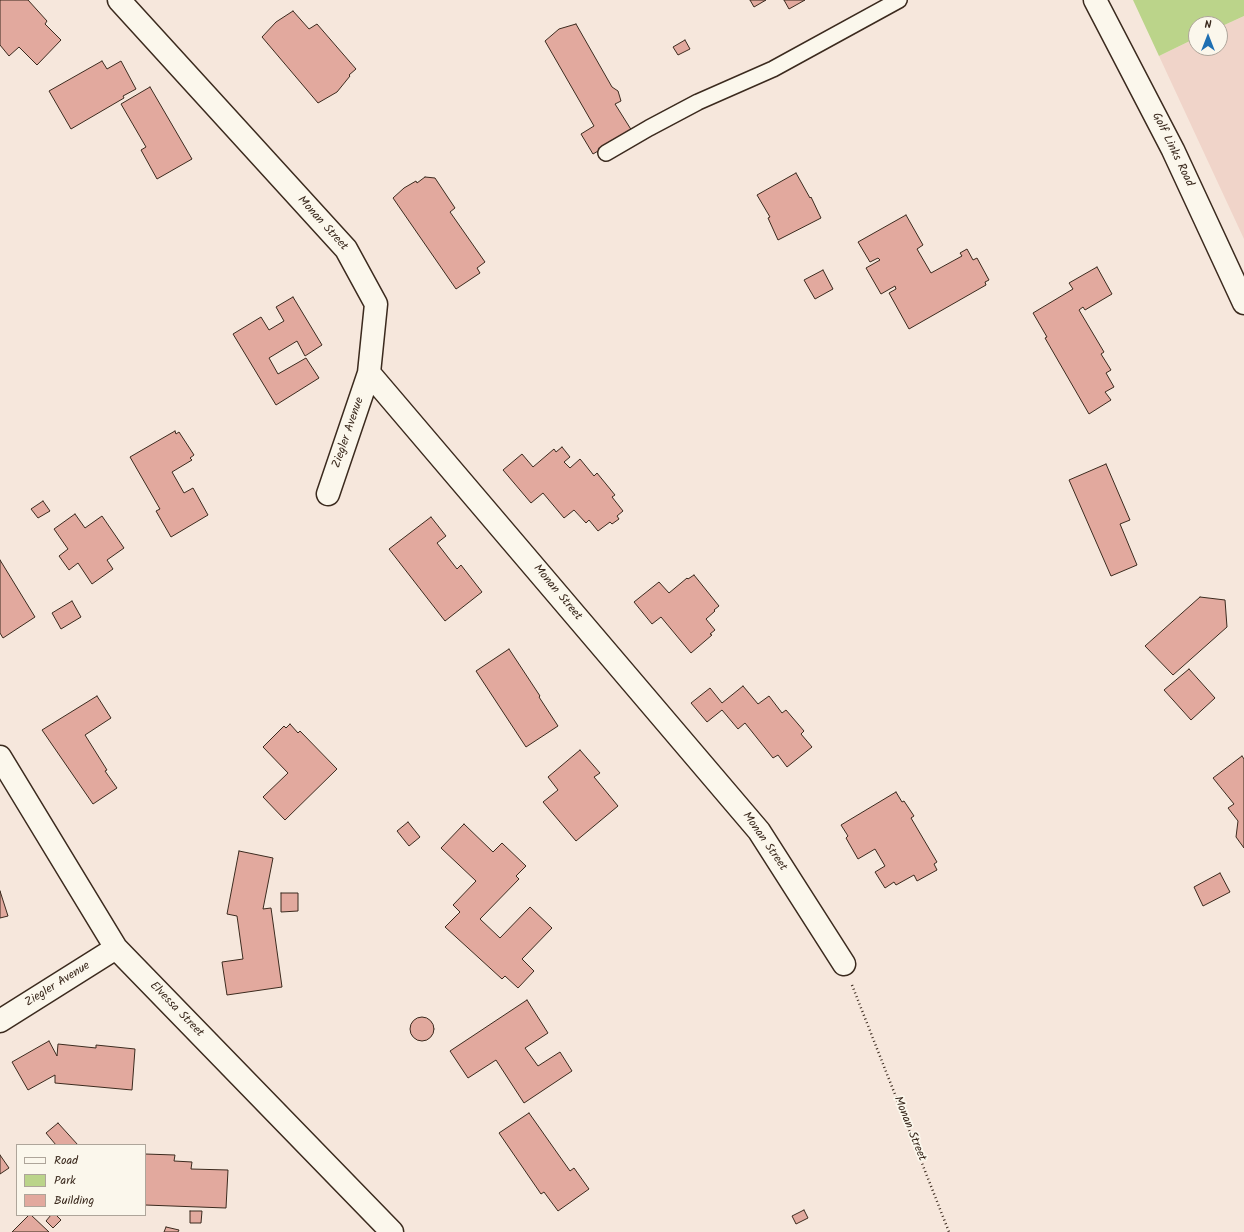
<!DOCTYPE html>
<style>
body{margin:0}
#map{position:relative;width:1244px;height:1232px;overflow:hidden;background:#f6e7dc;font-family:Kalam,sans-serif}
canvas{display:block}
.legend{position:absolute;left:16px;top:1144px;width:130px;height:72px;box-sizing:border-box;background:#fbf7ec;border:1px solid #aea59a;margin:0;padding:5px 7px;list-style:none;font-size:12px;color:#3b2a1e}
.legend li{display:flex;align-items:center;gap:8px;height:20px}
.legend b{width:20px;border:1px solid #aea59a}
.north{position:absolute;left:1188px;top:16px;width:40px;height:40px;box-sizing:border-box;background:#fbf7ec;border:1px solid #aea59a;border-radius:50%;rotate:0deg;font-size:11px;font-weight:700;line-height:16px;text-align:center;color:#3b2a1e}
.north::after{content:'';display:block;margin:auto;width:14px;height:18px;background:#1f6fb2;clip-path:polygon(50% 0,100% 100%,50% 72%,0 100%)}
</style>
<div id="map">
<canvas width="1244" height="1232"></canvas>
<ul class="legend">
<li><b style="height:5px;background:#fbf7ec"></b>Road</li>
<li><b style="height:11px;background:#bbd48a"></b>Park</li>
<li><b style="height:11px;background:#e2a99e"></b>Building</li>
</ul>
<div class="north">N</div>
</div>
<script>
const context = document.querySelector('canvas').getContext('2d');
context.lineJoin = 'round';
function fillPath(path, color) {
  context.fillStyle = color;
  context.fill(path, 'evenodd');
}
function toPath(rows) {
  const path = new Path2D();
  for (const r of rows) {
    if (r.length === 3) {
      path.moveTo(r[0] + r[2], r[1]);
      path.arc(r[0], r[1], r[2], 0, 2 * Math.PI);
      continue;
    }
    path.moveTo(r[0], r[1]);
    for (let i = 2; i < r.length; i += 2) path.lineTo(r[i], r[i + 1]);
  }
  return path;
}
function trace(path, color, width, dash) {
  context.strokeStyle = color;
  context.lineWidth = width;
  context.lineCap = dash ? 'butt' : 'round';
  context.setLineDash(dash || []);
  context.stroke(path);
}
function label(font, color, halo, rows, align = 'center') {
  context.font = font + ' Kalam,sans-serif';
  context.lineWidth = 3.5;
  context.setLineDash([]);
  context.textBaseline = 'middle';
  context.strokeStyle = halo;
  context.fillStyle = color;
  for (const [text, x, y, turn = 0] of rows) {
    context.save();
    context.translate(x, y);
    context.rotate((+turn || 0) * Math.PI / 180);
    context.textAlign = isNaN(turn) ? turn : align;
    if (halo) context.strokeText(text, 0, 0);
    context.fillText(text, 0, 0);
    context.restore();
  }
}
fillPath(toPath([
 [1244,16,1244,239,1159,56,1196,38,1196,48,1220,48,1220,27]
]), '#f0d4c9');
fillPath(toPath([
 [1133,0,1244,0,1244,16,1220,27,1220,24,1196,24,1196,38,1159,56]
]), '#bbd48a');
const building = toPath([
 [0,0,28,0,47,21,45,24,61,40,37,65,19,47,9,56,0,45,0,0],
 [750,0,766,0,754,7,750,0],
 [784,0,805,0,789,9,784,0],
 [293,11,309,29,317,24,356,69,349,75,350,76,337,92,318,103,262,37,276,22,293,11],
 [576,24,612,87,618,91,621,101,615,104,632,131,593,154,581,134,594,126,545,41,559,29,576,24],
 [685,40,690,49,678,55,673,47,685,40],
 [102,61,107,69,121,61,136,89,123,96,124,98,71,129,49,91,102,61],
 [150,87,192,159,157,179,141,150,146,147,121,104,150,87],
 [796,173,810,198,811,197,821,218,778,240,768,218,770,217,757,195,796,173],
 [425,177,435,178,455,208,450,212,485,262,477,268,480,273,456,289,393,198,404,188,416,181,417,183,425,177],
 [906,215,923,245,917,249,931,273,962,256,960,253,967,249,973,260,977,258,989,280,985,282,986,285,909,329,889,293,896,289,895,286,881,294,866,268,880,260,878,258,870,262,858,242,906,215],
 [1097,267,1112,294,1085,310,1083,307,1079,310,1104,352,1101,354,1111,370,1106,373,1114,387,1105,392,1111,400,1089,414,1045,338,1047,337,1033,313,1073,289,1069,283,1097,267],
 [823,270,833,289,815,299,804,280,823,270],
 [293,297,322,345,305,356,297,341,269,358,278,374,306,358,319,378,276,405,233,334,261,317,269,330,284,321,276,307,293,297],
 [175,431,176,434,179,432,194,455,190,458,192,460,172,472,184,493,193,488,208,515,171,537,156,511,160,509,130,457,175,431],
 [562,447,570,457,564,462,570,468,580,459,594,476,597,473,615,495,612,497,623,511,617,516,619,519,612,524,610,522,598,531,589,520,586,523,574,510,564,518,543,493,531,503,503,470,522,454,533,467,554,449,556,452,562,447],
 [1106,464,1130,520,1120,524,1137,565,1111,576,1069,480,1106,464],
 [43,501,50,511,38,518,31,509,43,501],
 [75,514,85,528,102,516,124,548,107,560,113,569,92,584,78,563,69,570,59,556,68,549,54,529,75,514],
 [431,517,446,536,437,543,457,569,461,565,482,592,445,621,389,549,431,517],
 [0,560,35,617,3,638,0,633,0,560],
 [694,575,719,606,714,610,715,611,706,619,715,630,710,634,712,635,691,653,661,617,652,624,634,602,659,582,669,593,687,578,688,579,694,575],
 [1200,597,1225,600,1227,627,1173,675,1145,646,1200,597],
 [72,601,81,617,61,629,52,613,72,601],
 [509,649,540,696,539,697,558,726,526,747,476,671,509,649],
 [1189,669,1215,698,1191,720,1164,690,1189,669],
 [743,686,758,704,769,696,782,713,786,710,804,731,801,734,812,747,787,767,778,755,773,758,745,723,738,729,722,710,707,722,691,703,710,688,722,703,743,686],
 [97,696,111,718,85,735,107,770,105,771,117,788,93,804,42,730,97,696],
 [290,724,298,733,300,731,337,769,285,820,263,797,288,773,263,747,284,726,286,728,290,724],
 [580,750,600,773,594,777,618,806,576,841,543,802,558,790,548,777,580,750],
 [1242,756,1244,759,1244,848,1236,837,1238,821,1228,808,1234,804,1213,778,1242,756],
 [896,792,902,802,904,801,914,816,911,818,937,862,934,864,937,870,917,881,914,875,896,885,894,882,885,888,875,872,885,866,875,849,858,859,846,838,848,836,841,825,896,792],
 [408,822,420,837,409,846,397,831,408,822],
 [464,824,493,852,502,843,526,866,516,876,519,879,480,919,500,938,530,907,552,928,522,959,534,971,518,988,505,976,502,979,445,927,460,912,453,905,476,881,441,848,464,824],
 [239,851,273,858,263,909,271,908,282,987,227,995,222,962,243,959,237,916,227,914,239,851],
 [1220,873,1230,892,1203,906,1194,887,1220,873],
 [0,891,8,916,0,918,0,891],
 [281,893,298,893,298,911,281,912,281,893],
 [527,1000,548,1033,525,1048,538,1066,560,1052,572,1071,524,1103,496,1060,468,1078,450,1051,527,1000],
 [422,1029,12],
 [49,1041,57,1056,58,1044,96,1048,96,1045,135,1049,132,1090,55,1083,55,1075,28,1090,12,1062,49,1041],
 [529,1113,570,1171,574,1168,589,1189,558,1211,544,1192,541,1194,499,1133,529,1113],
 [58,1123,78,1145,56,1145,46,1133,58,1123],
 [145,1154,175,1155,174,1161,192,1162,191,1169,228,1170,226,1208,145,1205,145,1154],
 [0,1155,9,1168,0,1174,0,1155],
 [804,1210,808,1218,796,1224,792,1216,804,1210],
 [190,1211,202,1211,201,1223,190,1223,190,1211],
 [29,1215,31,1215,49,1232,12,1232,29,1215],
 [51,1215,56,1215,61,1220,53,1228,46,1221,51,1215],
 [166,1227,179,1230,178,1232,164,1232,166,1227]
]);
fillPath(building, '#e2a99e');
trace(building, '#3b2a1e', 1);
const service = toPath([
 [606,153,649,128,698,102,773,69,899,0]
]);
const minor = toPath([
 [119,0,346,249,376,304,369,373,759,831,844,964],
 [1095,0,1173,150,1244,303],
 [328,494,369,373],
 [0,757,116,948,392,1232],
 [0,1021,116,948]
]);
trace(service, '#3b2a1e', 18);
trace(minor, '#3b2a1e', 25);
trace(toPath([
 [852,985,949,1232]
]), '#3b2a1e', 2.5, [1, 3]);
trace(service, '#fbf7ec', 15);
trace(minor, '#fbf7ec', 22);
label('12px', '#3b2a1e', '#fbf7ec', [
 ["Golf Links Road",1172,150,64],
 ["Monan Street",322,224,48],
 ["Ziegler Avenue",349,433,-71],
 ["Monan Street",557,593,50],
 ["Monan Street",764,842,55],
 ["Ziegler Avenue",58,985,-32],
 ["Elvessa Street",176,1010,46],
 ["Monan Street",909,1129,68]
]);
</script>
